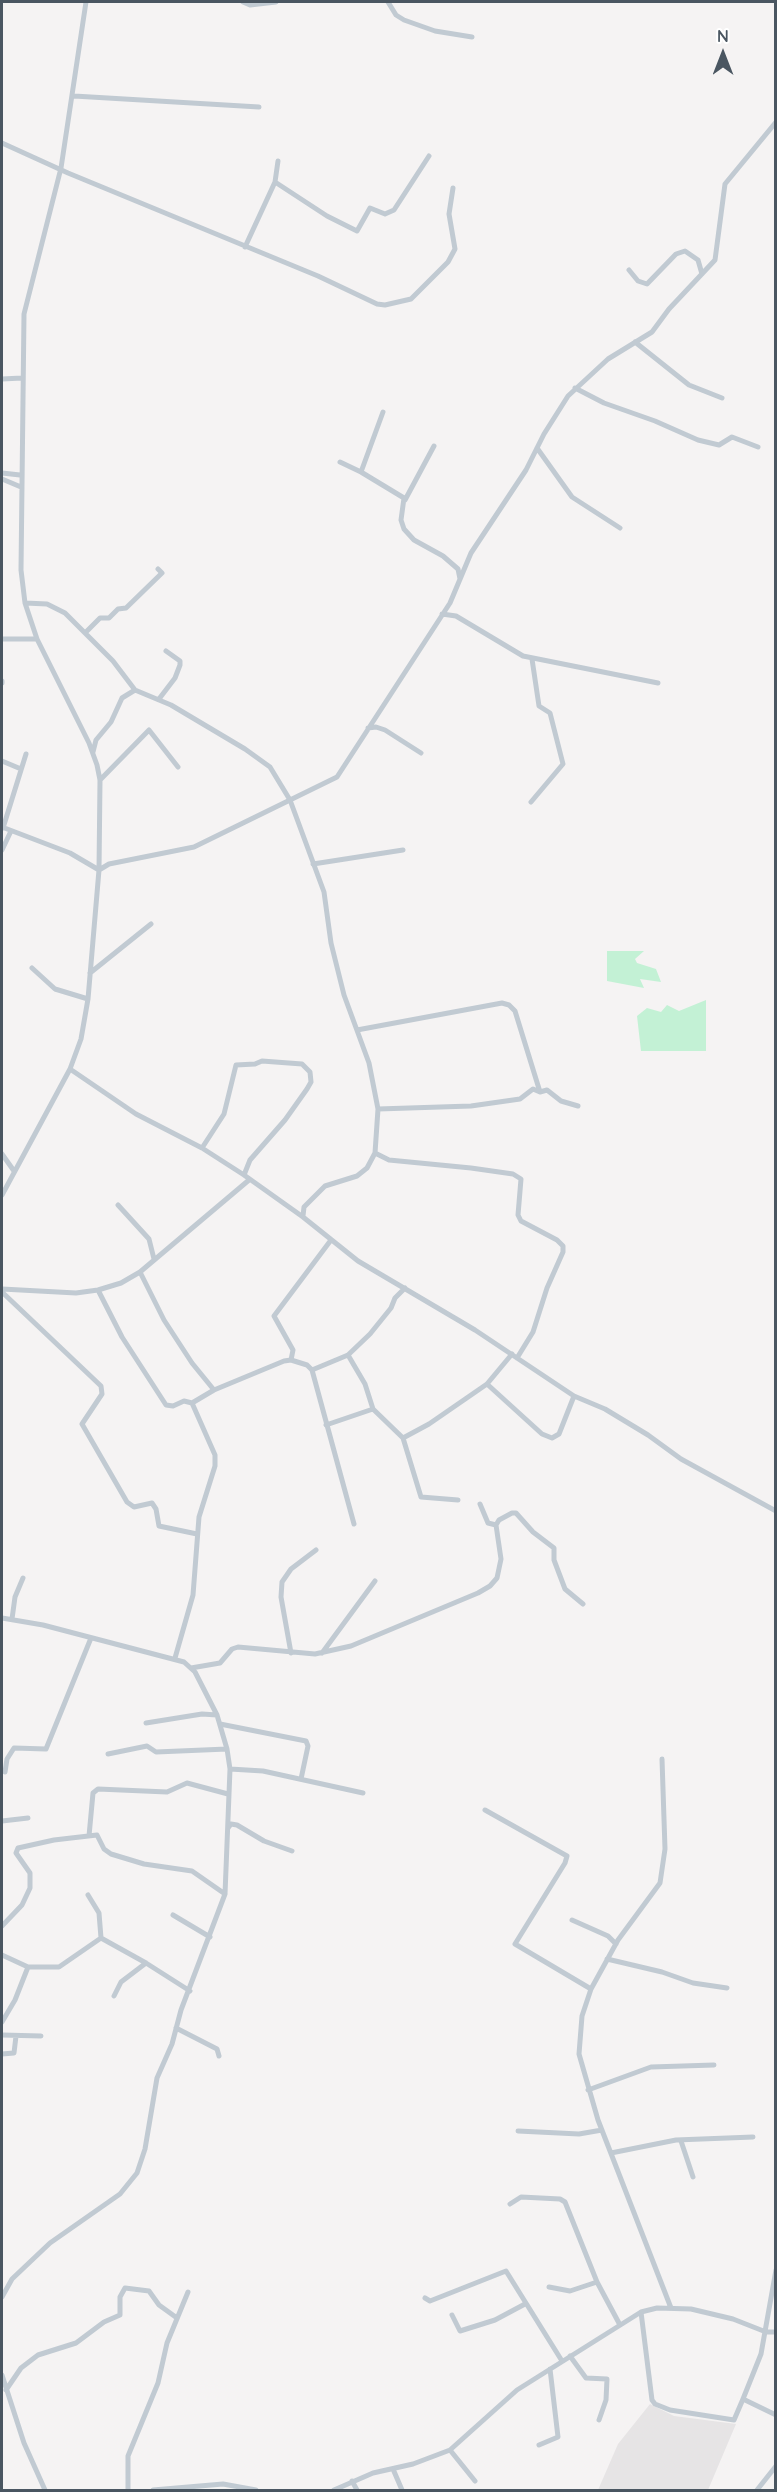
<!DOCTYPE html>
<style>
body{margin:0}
#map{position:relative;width:777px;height:2492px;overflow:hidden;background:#f5f3f3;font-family:Quicksand,sans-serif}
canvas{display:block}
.frame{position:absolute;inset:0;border:3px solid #4a5661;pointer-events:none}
.north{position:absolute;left:693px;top:24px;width:60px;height:60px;-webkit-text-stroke:4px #fff;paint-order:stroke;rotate:0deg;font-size:16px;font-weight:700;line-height:24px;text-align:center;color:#4a5661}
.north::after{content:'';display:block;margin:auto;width:21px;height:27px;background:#4a5661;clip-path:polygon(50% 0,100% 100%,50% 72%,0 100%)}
</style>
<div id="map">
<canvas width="777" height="2492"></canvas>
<div class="frame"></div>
<div class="north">N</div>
</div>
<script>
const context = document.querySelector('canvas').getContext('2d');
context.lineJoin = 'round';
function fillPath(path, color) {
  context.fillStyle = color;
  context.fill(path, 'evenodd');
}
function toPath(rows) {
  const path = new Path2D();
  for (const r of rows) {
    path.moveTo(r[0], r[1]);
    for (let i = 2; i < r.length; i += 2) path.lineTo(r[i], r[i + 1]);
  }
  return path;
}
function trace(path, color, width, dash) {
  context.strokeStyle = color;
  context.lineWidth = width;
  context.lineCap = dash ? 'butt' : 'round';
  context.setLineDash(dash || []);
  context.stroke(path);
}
fillPath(toPath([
 [650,2404,674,2416,736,2424,708,2490,598,2490,618,2444]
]), '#e6e4e5');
fillPath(toPath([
 [607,951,644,951,635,959,637,963,656,969,661,982,640,979,644,988,607,981],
 [706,1000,706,1051,641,1051,637,1016,647,1008,661,1012,667,1005,679,1011]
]), '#c3f1d5');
trace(toPath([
 [243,2,250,5,276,2],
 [388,2,396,15,404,20,435,31,472,37],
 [74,96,259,107],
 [2,143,68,173,318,276,377,304,385,305,411,299,448,262,455,249,449,214,453,188],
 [275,182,327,216,357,231,370,208,385,214,394,210,429,156],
 [245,247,275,182,278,161],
 [629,270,638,281,647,284,676,254,685,251,698,260,702,274],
 [635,342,689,385,722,398],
 [2,379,22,378],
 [575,388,604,403,655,421,698,440,719,445,732,437,758,447],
 [383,412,361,472,404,498,401,520,404,529,414,540,443,556,458,569,460,579],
 [537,448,572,497,620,528],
 [340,462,361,472],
 [2,473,20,475],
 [2,479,21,487],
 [405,500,434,446],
 [25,603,47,604,65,613,113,661,135,690,171,705,245,749,270,767,290,800,324,892,331,943,344,995,369,1063,378,1109,375,1153,367,1168,357,1176,325,1186,304,1207,303,1216],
 [442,614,456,616,523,656,658,683],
 [86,632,100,618,109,618,118,609,126,608,162,573,158,569],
 [2,639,37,639],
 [2,683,2,681],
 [159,699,175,678,180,665,180,661,166,651],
 [368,728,376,727,385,730,421,753],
 [93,752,96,740,111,722,122,698,135,690],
 [2,761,21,769],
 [100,780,149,730,178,767],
 [531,802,563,764,550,713,539,706,532,659],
 [2,827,70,853,99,870,109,864,194,847,337,777,450,603,471,553,526,470,544,434,568,396,608,359,652,332,669,309,715,260,725,184,776,122],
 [3,828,26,754],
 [2,850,11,831],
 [313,864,403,850],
 [32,968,55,989,88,999],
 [90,973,151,924],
 [357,1030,502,1003,509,1005,515,1011,540,1092],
 [70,1069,136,1114,202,1148,244,1175,303,1217,358,1261,475,1330,574,1396,605,1409,648,1435,681,1459,776,1511],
 [378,1109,471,1106,520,1099,533,1089,540,1092,547,1090,561,1101,578,1106],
 [202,1148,224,1114,236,1065,255,1064,262,1061,302,1064,310,1072,311,1082,307,1089,285,1120,250,1160,244,1175],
 [375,1153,389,1160,471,1168,513,1174,521,1179,518,1215,521,1221,557,1240,563,1246,563,1252,547,1288,533,1332,517,1358],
 [2,1154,14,1171],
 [2,1195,70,1069,81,1039,88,999,99,870,100,780,97,765,89,743,37,639,25,603,21,570,24,314,61,168,86,2],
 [118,1205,149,1239,154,1259],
 [140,1272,164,1320,192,1363,214,1390],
 [2,1289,76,1293,98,1290,121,1283,140,1272,249,1180],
 [98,1290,122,1337,166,1405,173,1406,184,1401,192,1403,215,1455,215,1466,199,1517,193,1595,175,1658],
 [2,1292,101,1386,102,1394,82,1424,127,1502,134,1507,152,1503,156,1509,159,1526,197,1534],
 [348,1355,365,1384,373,1409,403,1438,421,1497,458,1500],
 [291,1360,293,1350,274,1316,331,1240],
 [312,1370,348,1355,370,1334,391,1308,395,1298,405,1288],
 [487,1384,542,1434,552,1438,559,1434,574,1396],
 [192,1403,214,1390,284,1361,291,1360,307,1365,312,1370,354,1524],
 [326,1425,373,1409],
 [403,1438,429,1424,487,1384,512,1354],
 [480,1504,488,1523,496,1525],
 [2,1618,43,1625,184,1662,195,1672,217,1715,227,1749,230,1769,225,1894,181,2010,172,2044,157,2078,145,2149,137,2173,120,2194,50,2243,12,2279,2,2297],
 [12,1619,15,1597,23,1578],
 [291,1653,281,1597,282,1582,291,1569,316,1550],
 [322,1653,375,1581],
 [191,1668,220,1663,232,1649,238,1647,315,1654,351,1646,478,1593,490,1586,497,1578,501,1559,496,1525,499,1520,512,1513,516,1513,533,1532,554,1548,554,1560,565,1589,583,1604],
 [146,1723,202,1714,217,1715],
 [220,1724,306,1741,308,1746,301,1779],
 [108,1754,147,1746,156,1752,227,1749],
 [662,1759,665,1849,660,1883,618,1940,591,1989,582,2016,579,2054,598,2120,671,2308],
 [230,1769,263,1771,363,1793],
 [5,1772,7,1759,14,1748,46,1749,91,1638],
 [485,1810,567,1856,565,1863,515,1944,591,1989],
 [2,1821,28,1818],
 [228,1828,231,1824,237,1825,264,1841,292,1851],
 [89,1836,93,1793,98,1789,167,1792,187,1783,228,1794],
 [88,1895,99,1913,101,1938],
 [173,1915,210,1937],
 [572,1920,608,1936,616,1944],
 [2,1926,22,1905,30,1888,30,1873,16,1853,18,1848,54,1840,97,1835,104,1849,111,1854,144,1864,192,1871,225,1894],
 [2,1955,28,1967,59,1967,101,1938,146,1963,190,1991],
 [607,1959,662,1972,693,1983,727,1988],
 [114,1996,121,1982,146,1963],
 [2,2022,15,2000,28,1967],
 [176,2028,217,2049,219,2056],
 [2,2035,41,2036],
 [2,2054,14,2053,16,2036],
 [588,2090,651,2067,714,2065],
 [518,2131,579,2134,602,2130],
 [681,2141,693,2177],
 [611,2153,676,2140,753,2137],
 [510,2204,521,2197,560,2199,565,2202,597,2282],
 [776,2270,761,2354,743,2399,776,2415],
 [549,2287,570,2291,597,2282,620,2325],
 [425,2298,430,2301,506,2271,562,2361],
 [641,2312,652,2400,655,2404,670,2410,734,2420,743,2399],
 [452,2315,460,2331,495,2320,525,2304],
 [570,2356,586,2378,607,2379,606,2400,599,2420],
 [2,2375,24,2443,45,2490],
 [6,2390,21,2368,38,2355,76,2343,104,2322,120,2315,120,2297,125,2288,149,2291,159,2305,177,2318],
 [539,2445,558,2437,550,2369],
 [450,2450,475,2481],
 [393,2469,402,2490],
 [352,2481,357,2490],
 [128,2490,128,2456,158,2383,167,2343,188,2292],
 [153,2490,223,2484,256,2490],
 [334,2490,373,2473,413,2464,450,2450,517,2390,641,2312,657,2308,691,2309,733,2319,766,2332,776,2332],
 [757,2490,776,2466]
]), '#c1cad2', 5);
</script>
